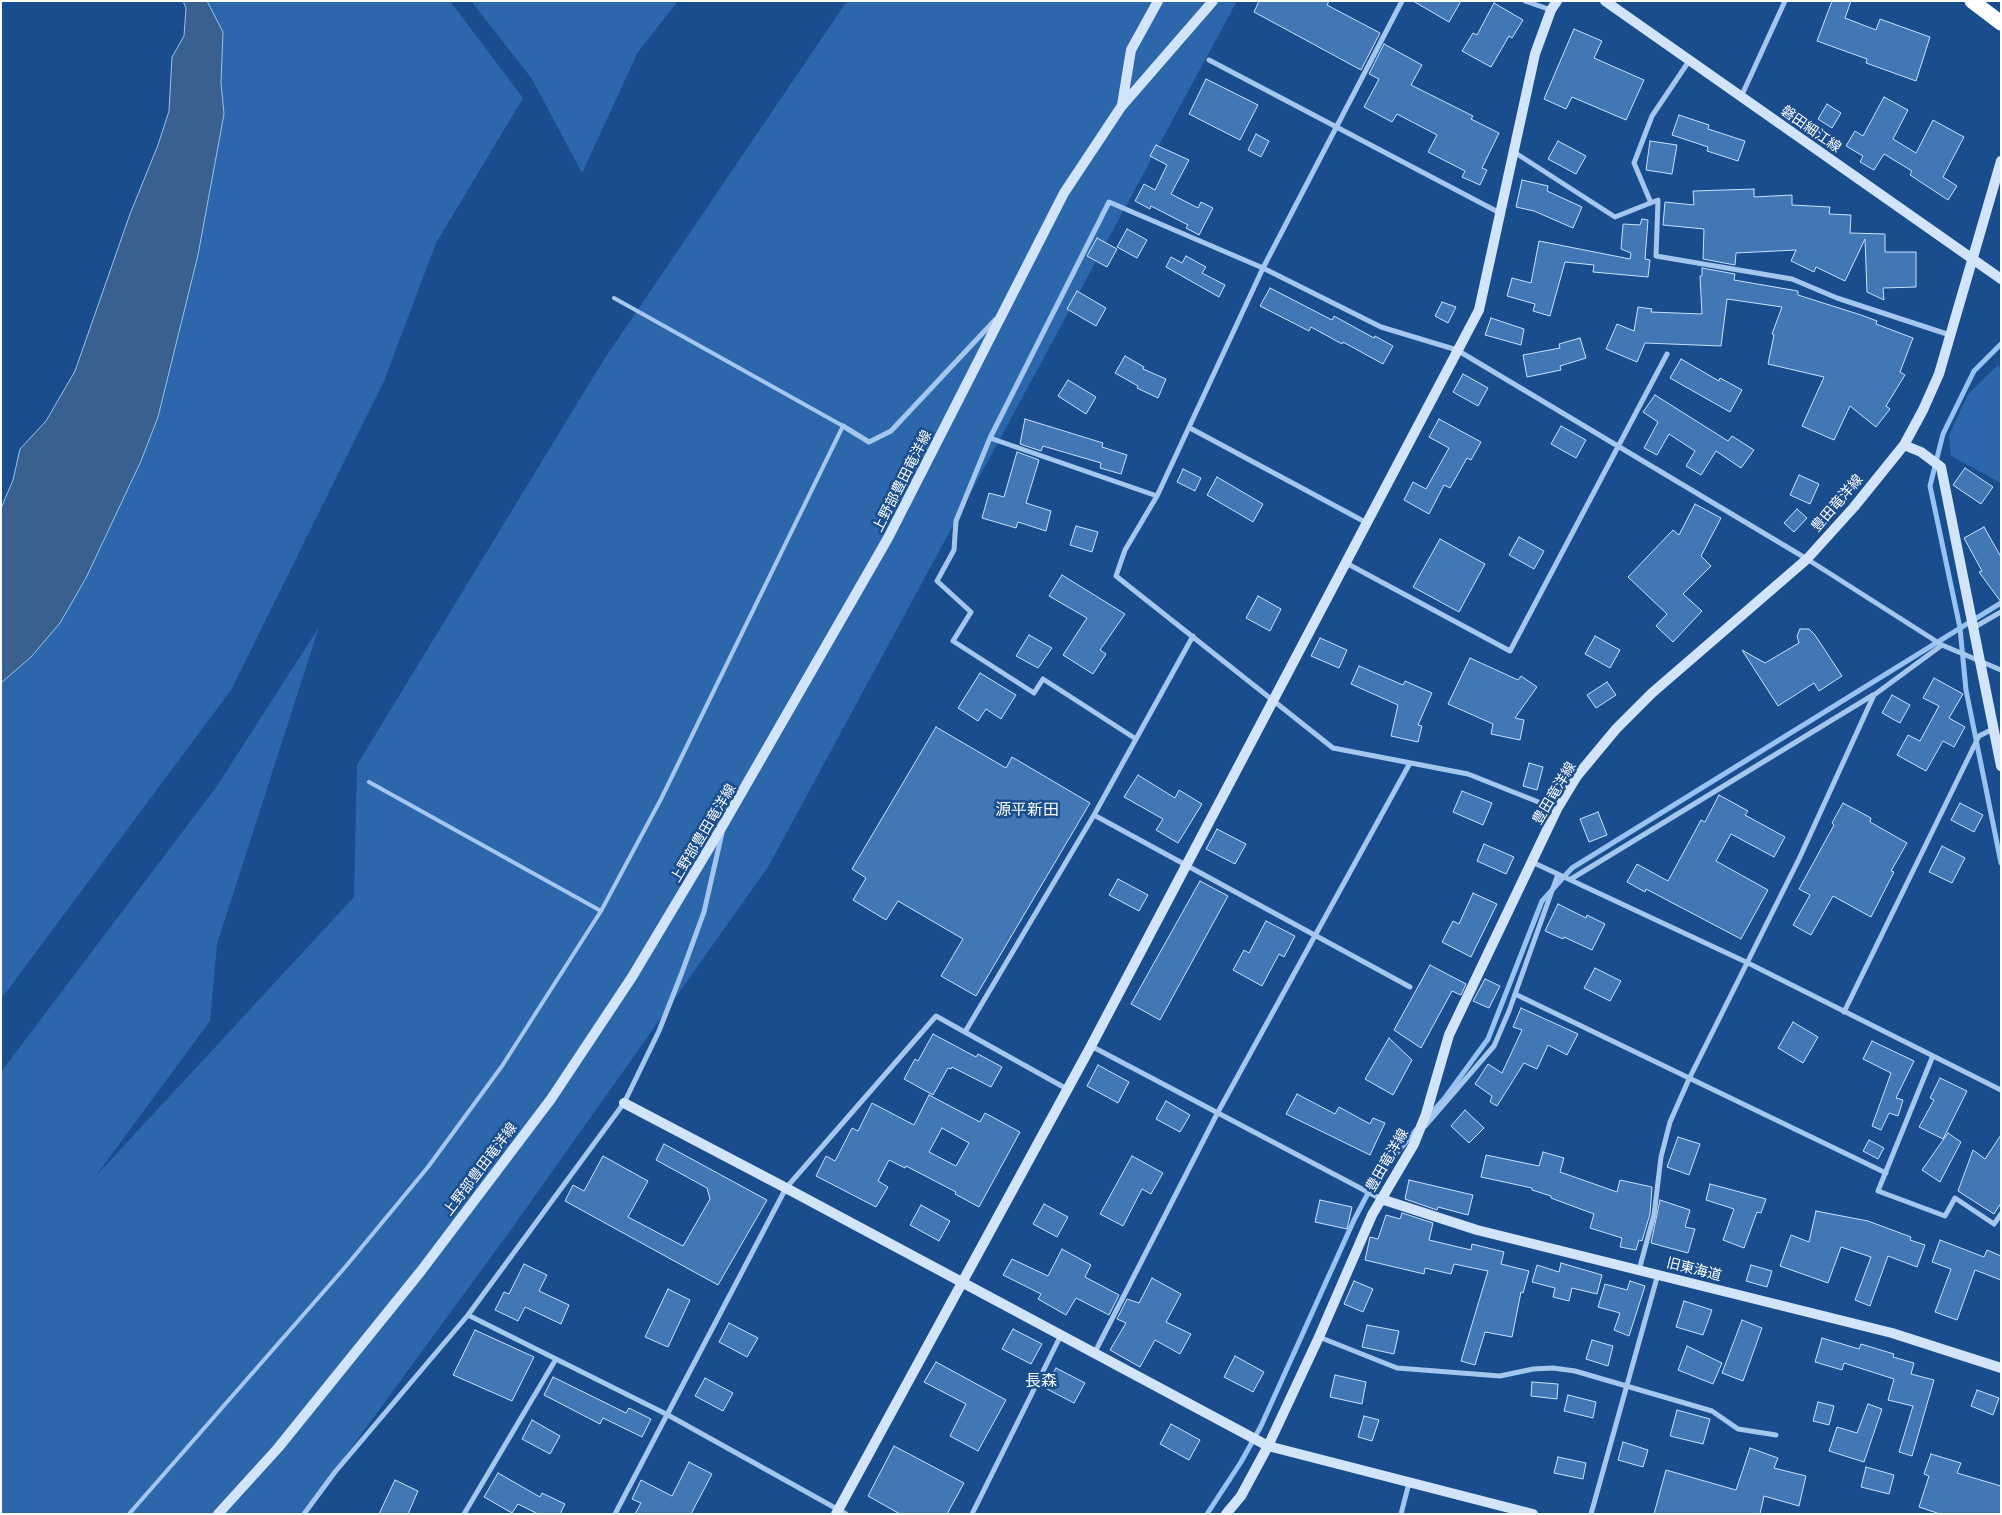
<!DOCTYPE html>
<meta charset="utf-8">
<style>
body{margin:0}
#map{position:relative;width:2002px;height:1515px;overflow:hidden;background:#194d8d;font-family:Barlow,sans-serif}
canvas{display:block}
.frame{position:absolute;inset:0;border:2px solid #fff;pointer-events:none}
</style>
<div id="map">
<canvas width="2002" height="1515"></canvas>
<div class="frame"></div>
</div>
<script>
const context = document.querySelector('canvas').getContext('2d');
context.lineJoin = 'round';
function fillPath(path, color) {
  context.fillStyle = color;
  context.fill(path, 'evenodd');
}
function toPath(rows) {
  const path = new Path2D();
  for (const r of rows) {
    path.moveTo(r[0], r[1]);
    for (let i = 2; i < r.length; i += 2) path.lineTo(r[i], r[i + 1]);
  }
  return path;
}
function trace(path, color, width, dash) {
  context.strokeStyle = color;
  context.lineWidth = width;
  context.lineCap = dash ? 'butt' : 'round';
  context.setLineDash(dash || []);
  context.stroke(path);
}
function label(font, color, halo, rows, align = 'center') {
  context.font = font + ' Barlow,"Noto Sans JP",sans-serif';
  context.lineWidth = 5;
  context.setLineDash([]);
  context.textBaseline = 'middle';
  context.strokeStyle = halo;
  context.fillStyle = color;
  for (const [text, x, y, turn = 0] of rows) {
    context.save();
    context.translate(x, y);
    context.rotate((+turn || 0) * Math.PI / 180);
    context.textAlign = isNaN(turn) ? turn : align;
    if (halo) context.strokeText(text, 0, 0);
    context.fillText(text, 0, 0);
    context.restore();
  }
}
fillPath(toPath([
 [206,1,450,1,523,98,436,243,384,381,231,690,1,999,1,678],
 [471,1,678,1,638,52,582,173,532,79],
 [847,1,1237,1,768,867,510,1231,303,1514,1,1514,1,1072,217,786,319,627,217,944,210,1021,95,1177,354,897,357,765,603,361],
 [1998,365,2001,369,2001,483,1951,456,1949,435,1968,394]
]), '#2c67ac');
const water = toPath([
 [183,1,207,1,223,32,221,83,224,114,198,255,158,417,141,461,86,578,60,623,31,657,1,683,1,508,13,480,20,449,46,421,75,371,130,214,158,145,169,111,172,57,184,36,186,8,183,1]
]);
fillPath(water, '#3a608f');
trace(water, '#98c2f1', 1);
trace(toPath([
 [2001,344,1974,371,1943,434,1930,486,1960,628,1966,690,2001,863],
 [1427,1118,1444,1099,1488,1039,1542,901,1572,868,2001,603],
 [1207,1514,1241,1462,1261,1426,1354,1220,1376,1178,1416,1130]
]), '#98c2f1', 5);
const building = toPath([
 [1259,1,1329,1,1327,5,1380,33,1361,70,1254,12,1259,1],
 [1413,1,1461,1,1449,22,1413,1],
 [1832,1,1851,1,1845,18,1876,30,1880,19,1930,37,1916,81,1866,63,1867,59,1817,41,1832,1],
 [1494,3,1523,20,1512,38,1509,36,1491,67,1462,51,1473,33,1477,35,1494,3],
 [1574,29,1602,41,1594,58,1644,80,1626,120,1572,97,1566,109,1544,99,1574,29],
 [1384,44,1422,65,1411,85,1473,116,1471,119,1499,133,1482,168,1487,170,1480,185,1462,177,1465,171,1428,152,1437,135,1397,114,1392,122,1364,107,1379,79,1369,74,1384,44],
 [1206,79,1258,105,1240,140,1189,114,1206,79],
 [1884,97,1908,110,1893,139,1916,153,1933,120,1964,137,1943,177,1957,186,1948,200,1910,175,1912,171,1884,154,1874,170,1860,162,1863,156,1846,146,1855,131,1863,136,1884,97],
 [1827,104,1841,113,1832,128,1818,119,1827,104],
 [1679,115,1709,125,1708,129,1745,141,1738,161,1707,151,1708,147,1672,135,1679,115],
 [1256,134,1269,141,1261,157,1248,150,1256,134],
 [1558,141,1586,156,1576,174,1548,159,1558,141],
 [1650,141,1677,145,1672,174,1646,170,1650,141],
 [1156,145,1189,160,1171,194,1198,208,1201,202,1213,208,1199,235,1186,228,1188,225,1151,206,1150,209,1135,201,1144,184,1155,190,1167,165,1150,156,1156,145],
 [1522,180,1548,186,1547,191,1582,207,1573,228,1534,211,1516,207,1522,180],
 [1754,189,1754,197,1792,195,1792,205,1830,207,1829,214,1851,215,1850,233,1885,234,1885,252,1916,252,1916,287,1883,288,1884,300,1867,292,1865,239,1845,281,1816,267,1814,272,1791,261,1796,250,1736,253,1735,265,1703,259,1704,229,1663,225,1665,202,1694,205,1693,191,1754,189],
 [1642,219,1648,220,1645,259,1650,260,1648,277,1593,272,1594,265,1565,262,1550,316,1533,311,1535,304,1507,296,1512,278,1531,283,1539,241,1630,259,1631,253,1621,249,1623,224,1640,225,1642,219],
 [1127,229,1147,240,1137,258,1117,247,1127,229],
 [1097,238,1117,249,1107,267,1087,256,1097,238],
 [1186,256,1206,267,1202,273,1225,285,1219,297,1166,267,1171,257,1182,263,1186,256],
 [1702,268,1735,274,1734,280,1798,291,1798,295,1861,315,1877,321,1876,324,1913,338,1900,372,1905,375,1886,406,1890,409,1876,427,1850,406,1834,440,1802,426,1824,377,1768,364,1774,335,1772,334,1782,307,1727,299,1721,346,1645,343,1637,362,1606,349,1617,324,1634,331,1638,307,1652,309,1651,312,1702,314,1700,276,1702,276,1702,268],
 [1270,288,1332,320,1334,316,1374,338,1375,336,1393,346,1383,364,1343,342,1342,344,1311,327,1309,331,1260,306,1270,288],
 [1077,291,1106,308,1096,326,1067,309,1077,291],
 [1442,302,1456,307,1448,323,1435,316,1442,302],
 [1491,318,1524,329,1521,345,1485,335,1491,318],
 [1580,338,1586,358,1560,366,1561,370,1527,377,1523,355,1560,348,1559,344,1580,338],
 [1125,356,1144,367,1143,369,1166,379,1158,398,1137,388,1138,386,1115,373,1125,356],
 [1681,359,1719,381,1720,378,1742,390,1730,412,1670,378,1681,359],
 [1463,374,1488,388,1478,406,1453,392,1463,374],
 [1068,380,1096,397,1086,414,1058,396,1068,380],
 [1655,395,1728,441,1732,436,1754,450,1741,468,1716,451,1701,475,1686,466,1695,451,1669,434,1657,455,1644,448,1658,422,1643,412,1655,395],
 [1025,419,1103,443,1102,447,1127,455,1121,474,1100,468,1101,463,1043,446,1041,451,1020,444,1025,419],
 [1439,419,1481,442,1471,460,1467,458,1450,488,1444,485,1429,514,1404,500,1413,482,1426,489,1449,448,1429,437,1439,419],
 [1561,426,1586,440,1576,458,1551,444,1561,426],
 [1017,452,1039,460,1026,503,1051,511,1046,531,1018,522,1016,528,982,518,989,493,1004,497,1017,452],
 [1965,468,1993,487,1981,504,1953,485,1965,468],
 [1183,469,1201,478,1195,491,1177,482,1183,469],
 [1799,475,1819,484,1810,504,1790,495,1799,475],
 [1217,477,1263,504,1253,522,1207,495,1217,477],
 [1695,504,1721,518,1701,556,1711,566,1683,594,1702,611,1673,642,1656,626,1667,614,1628,577,1673,530,1679,535,1695,504],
 [1797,509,1807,518,1794,532,1784,523,1797,509],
 [1076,526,1098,532,1092,552,1070,545,1076,526],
 [1984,527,2001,557,2001,602,1979,572,1982,571,1964,538,1984,527],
 [1519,537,1544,551,1534,569,1509,555,1519,537],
 [1440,539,1485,564,1459,612,1413,587,1440,539],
 [1062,575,1125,614,1100,650,1106,654,1093,674,1063,655,1087,618,1049,596,1062,575],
 [1258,596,1281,609,1270,631,1246,618,1258,596],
 [1800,629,1809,629,1815,635,1842,676,1819,691,1814,683,1778,706,1742,650,1765,663,1799,643,1797,636,1800,629],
 [1029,635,1052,648,1038,668,1016,656,1029,635],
 [1595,636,1620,650,1610,668,1585,654,1595,636],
 [1320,638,1347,650,1339,668,1311,656,1320,638],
 [1470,658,1518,680,1521,676,1537,687,1515,718,1524,720,1520,740,1491,734,1493,724,1448,704,1470,658],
 [1359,666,1403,685,1405,681,1432,693,1418,725,1422,726,1418,742,1391,736,1398,705,1351,684,1359,666],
 [980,673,1016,695,1001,719,986,709,978,721,958,708,980,673],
 [1934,678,1963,694,1949,718,1965,727,1954,747,1943,741,1926,771,1897,755,1908,735,1920,741,1939,706,1923,698,1934,678],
 [1607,682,1616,695,1596,708,1587,695,1607,682],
 [1892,695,1910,705,1900,723,1882,713,1892,695],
 [936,727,1006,768,1012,757,1090,803,976,996,941,976,963,939,898,901,886,920,853,900,866,878,852,869,936,727],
 [1529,763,1543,767,1537,790,1523,786,1529,763],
 [1138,775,1175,798,1179,790,1202,804,1178,843,1156,830,1163,819,1124,797,1138,775],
 [1462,791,1492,803,1483,825,1453,812,1462,791],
 [1719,795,1748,811,1745,815,1785,837,1774,857,1731,834,1716,861,1768,890,1741,939,1646,889,1645,892,1627,882,1637,864,1668,881,1701,820,1705,822,1719,795],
 [1843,803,1871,818,1870,822,1907,843,1891,871,1894,872,1871,917,1833,896,1811,935,1793,925,1810,895,1799,889,1834,825,1832,823,1843,803],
 [1960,803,1983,815,1974,832,1951,820,1960,803],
 [1598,812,1607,835,1589,842,1580,819,1598,812],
 [1217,829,1246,844,1235,864,1206,849,1217,829],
 [1484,844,1514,857,1506,874,1477,861,1484,844],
 [1942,846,1965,858,1952,883,1929,872,1942,846],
 [1118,879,1148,895,1139,911,1109,895,1118,879],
 [1200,881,1228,896,1160,1020,1131,1004,1200,881],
 [1473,893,1497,904,1471,957,1442,942,1453,921,1459,924,1473,893],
 [1558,904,1586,918,1587,915,1605,924,1592,950,1564,937,1563,939,1545,931,1558,904],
 [1266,921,1295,936,1284,957,1279,954,1262,986,1233,970,1244,950,1249,953,1266,921],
 [1430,965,1466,984,1461,995,1452,991,1421,1048,1394,1030,1430,965],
 [1595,968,1621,981,1610,1001,1584,988,1595,968],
 [1485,979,1500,986,1489,1008,1473,1001,1485,979],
 [1521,1008,1578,1034,1567,1055,1548,1045,1537,1069,1524,1063,1497,1106,1490,1102,1492,1096,1475,1084,1488,1064,1502,1073,1522,1030,1513,1027,1521,1008],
 [1793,1022,1818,1037,1803,1063,1778,1048,1793,1022],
 [933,1034,976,1057,978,1054,1002,1067,991,1087,952,1067,951,1069,948,1068,933,1095,904,1079,915,1059,918,1061,933,1034],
 [1389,1038,1412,1060,1393,1095,1365,1079,1389,1038],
 [1872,1041,1914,1061,1896,1098,1903,1100,1898,1116,1889,1113,1881,1130,1872,1126,1891,1073,1863,1059,1872,1041],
 [1098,1065,1129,1082,1118,1103,1087,1086,1098,1065],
 [1940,1078,1967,1091,1943,1139,1919,1127,1934,1100,1930,1098,1940,1078],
 [1297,1094,1335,1114,1339,1107,1370,1124,1373,1118,1385,1123,1370,1155,1286,1114,1297,1094],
 [929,1095,980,1122,985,1113,1020,1132,979,1207,955,1194,956,1192,906,1166,905,1168,889,1160,878,1181,888,1187,876,1207,816,1176,826,1156,835,1161,852,1128,858,1131,872,1103,914,1125,929,1095],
 [942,1128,969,1143,956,1166,929,1152,942,1128],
 [1166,1101,1190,1115,1180,1132,1156,1119,1166,1101],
 [1465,1110,1484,1128,1469,1143,1451,1126,1465,1110],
 [1948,1133,1961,1142,1940,1182,1922,1170,1948,1133],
 [2001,1135,2001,1203,1994,1214,1958,1191,1973,1150,1985,1159,2001,1135],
 [1678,1137,1700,1144,1689,1175,1667,1167,1678,1137],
 [1869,1140,1884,1148,1878,1159,1863,1151,1869,1140],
 [664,1144,767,1200,718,1285,565,1201,573,1185,584,1191,603,1156,648,1181,628,1217,683,1246,710,1199,707,1188,656,1160,664,1144],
 [1543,1152,1564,1158,1560,1172,1617,1192,1620,1180,1652,1187,1650,1214,1642,1241,1639,1240,1636,1250,1620,1247,1622,1238,1590,1228,1594,1214,1551,1198,1551,1196,1532,1190,1532,1188,1481,1177,1486,1155,1539,1166,1543,1152],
 [1132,1156,1163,1173,1151,1194,1142,1189,1123,1226,1100,1214,1132,1156],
 [1409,1180,1473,1195,1468,1215,1438,1207,1437,1210,1405,1199,1409,1180],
 [1710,1184,1766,1199,1761,1213,1757,1212,1744,1248,1723,1240,1734,1209,1706,1200,1710,1184],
 [1320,1200,1352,1207,1347,1229,1315,1222,1320,1200],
 [1660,1200,1690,1210,1685,1227,1695,1229,1688,1253,1651,1243,1660,1200],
 [1044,1204,1068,1217,1057,1237,1033,1224,1044,1204],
 [921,1205,950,1221,939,1241,910,1225,921,1205],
 [1816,1211,1868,1221,1911,1237,1910,1240,1925,1245,1917,1267,1888,1256,1870,1306,1855,1300,1871,1257,1841,1247,1828,1283,1780,1266,1791,1235,1809,1242,1816,1211],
 [1402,1213,1433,1223,1429,1240,1471,1250,1472,1244,1504,1252,1501,1264,1529,1271,1523,1293,1521,1292,1512,1337,1485,1332,1475,1365,1461,1361,1488,1271,1454,1264,1451,1274,1425,1268,1424,1274,1365,1260,1370,1237,1378,1239,1386,1215,1400,1219,1402,1213],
 [1940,1240,1984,1257,1987,1250,2001,1256,2001,1280,1975,1270,1957,1320,1935,1312,1951,1269,1932,1262,1940,1240],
 [1062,1249,1091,1265,1085,1277,1119,1295,1109,1315,1076,1298,1066,1315,1038,1299,1041,1294,1003,1275,1012,1259,1048,1276,1062,1249],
 [1561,1263,1602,1275,1597,1294,1572,1288,1569,1301,1553,1297,1555,1288,1532,1282,1537,1265,1559,1272,1561,1263],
 [524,1264,547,1275,539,1291,569,1305,561,1324,525,1307,518,1321,495,1310,504,1292,509,1294,524,1264],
 [1751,1265,1772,1271,1767,1287,1746,1281,1751,1265],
 [1152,1278,1181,1294,1166,1322,1191,1334,1180,1354,1155,1340,1140,1367,1110,1350,1126,1323,1117,1319,1127,1299,1139,1303,1152,1278],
 [1354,1281,1373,1289,1363,1312,1344,1304,1354,1281],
 [1630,1281,1645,1286,1629,1336,1614,1330,1620,1313,1598,1307,1605,1284,1627,1290,1630,1281],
 [668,1289,690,1300,668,1347,645,1337,668,1289],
 [1684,1301,1712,1310,1703,1335,1676,1327,1684,1301],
 [1742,1320,1762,1328,1743,1381,1722,1373,1742,1320],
 [729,1323,758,1338,747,1357,719,1342,729,1323],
 [1367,1325,1399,1331,1394,1354,1362,1347,1367,1325],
 [1013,1329,1042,1344,1031,1364,1002,1349,1013,1329],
 [475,1330,534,1357,512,1401,453,1375,475,1330],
 [1822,1338,1859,1349,1861,1344,1894,1354,1893,1357,1914,1363,1911,1374,1934,1380,1912,1456,1899,1452,1913,1406,1888,1400,1894,1379,1844,1363,1842,1370,1815,1362,1822,1338],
 [1592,1340,1613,1346,1608,1366,1586,1359,1592,1340],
 [1687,1346,1722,1363,1713,1384,1678,1370,1687,1346],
 [1235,1356,1264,1372,1253,1392,1224,1377,1235,1356],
 [936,1362,1006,1400,978,1451,950,1436,966,1404,924,1382,936,1362],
 [1056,1368,1085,1383,1074,1403,1045,1388,1056,1368],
 [1335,1375,1366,1382,1362,1404,1330,1397,1335,1375],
 [553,1377,626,1413,629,1408,651,1419,642,1437,603,1418,600,1424,544,1395,553,1377],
 [705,1378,733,1393,723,1411,695,1396,705,1378],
 [1532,1382,1558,1384,1557,1399,1531,1396,1532,1382],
 [1977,1390,1999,1398,1993,1415,1971,1406,1977,1390],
 [1568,1395,1596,1402,1593,1418,1564,1411,1568,1395],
 [1818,1402,1834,1406,1829,1425,1813,1421,1818,1402],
 [1868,1404,1882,1409,1864,1462,1829,1451,1837,1427,1857,1433,1868,1404],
 [1677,1410,1710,1419,1703,1444,1670,1436,1677,1410],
 [1364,1416,1379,1420,1372,1441,1358,1437,1364,1416],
 [532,1420,560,1436,550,1454,522,1439,532,1420],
 [1171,1424,1200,1440,1189,1460,1160,1444,1171,1424],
 [1623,1442,1648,1450,1643,1467,1618,1460,1623,1442],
 [894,1446,964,1483,947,1514,900,1514,868,1496,894,1446],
 [1750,1448,1778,1458,1774,1468,1806,1476,1799,1506,1764,1496,1760,1514,1654,1514,1666,1470,1736,1490,1750,1448],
 [1931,1454,1961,1463,1957,1473,2001,1486,2001,1514,1940,1514,1919,1507,1929,1476,1924,1474,1931,1454],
 [1558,1457,1586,1463,1583,1479,1554,1473,1558,1457],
 [689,1462,712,1474,691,1514,635,1514,641,1503,632,1499,641,1480,672,1496,689,1462],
 [1866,1467,1894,1475,1889,1494,1861,1487,1866,1467],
 [498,1473,540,1497,542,1493,565,1504,560,1514,538,1514,518,1504,512,1513,484,1497,498,1473],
 [395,1480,418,1491,408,1514,379,1514,395,1480]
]);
fillPath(building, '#4277b6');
trace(building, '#cbe1fa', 1);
trace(toPath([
 [369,782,601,911],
 [129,1514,347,1265,428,1167,502,1066,601,911,661,799,843,426,614,298]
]), '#a5c7ee', 4);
trace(toPath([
 [1402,1,1263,268,1157,496,1125,550,1116,576,1333,748,1468,774,1556,809],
 [1525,1,1551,10],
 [1209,60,1500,213],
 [1741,97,1785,1],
 [1514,152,1615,217,1658,200,1656,256,1792,279,1837,298,1950,335],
 [1651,203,1634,163,1652,116,1689,61],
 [843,426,869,442,891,431,995,320],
 [1190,428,1367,523],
 [990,438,1157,496],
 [1346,563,1510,651,1667,354],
 [1973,628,2001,612],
 [1136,739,1043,679,1034,693,953,641,971,612,937,581,954,550,956,521,990,438,1109,202,1263,268,1381,327,1457,350,1807,559,1942,645,2001,670],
 [1094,815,1410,987],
 [1532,862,1746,962,2001,1090],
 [1571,879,1873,695],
 [1515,994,1886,1173],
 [1844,1012,1979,736,1993,729],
 [965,1032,1094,815,1193,636],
 [1091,1046,1381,1199],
 [1932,1058,1878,1191,1945,1216,1955,1198,1994,1224,2001,1214],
 [1425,1126,1494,1046,1509,1011,1558,874],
 [1639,1270,1654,1215,1661,1157,1670,1122,1689,1079,1799,859,1874,695,1942,645],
 [468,1315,668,1415,846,1514],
 [1319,1337,1397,1368,1500,1376,1533,1369,1553,1368,1575,1371,1712,1411,1738,1429,1776,1435],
 [1094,1354,1218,1112,1410,763],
 [304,1514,335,1472,468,1315,624,1103,659,1031,681,975,704,912,722,833],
 [464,1514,556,1359],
 [615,1514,786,1188,936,1016,1067,1089],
 [972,1514,1060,1337],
 [1401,1514,1409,1483],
 [1591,1514,1658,1274]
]), '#a5c7ee', 5);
trace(toPath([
 [1605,1,2001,279],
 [1122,105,1131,50,1158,1],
 [1904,445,1921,452,1941,467,2001,766],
 [624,1103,786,1188,1268,1446,1533,1514],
 [1381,1199,1477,1230,1892,1333,2001,1368],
 [218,1514,278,1448,421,1271,551,1099,632,977,723,825,888,538,1064,193,1121,107,1213,1],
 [836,1514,1091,1046,1479,310,1535,54,1551,10,1557,1],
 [1226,1514,1241,1496,1268,1446,1319,1337,1372,1215,1414,1144,1426,1114,1449,1035,1557,809,1577,776,1616,729,1652,693,1807,559,1854,507,1904,445,1923,410,1939,374,2001,161]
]), '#d2e4fa', 10);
trace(toPath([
 [1972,1,2001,23]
]), '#fff', 15);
label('14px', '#fff', '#194d8d', [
 ["磐田細江線",1811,129,35],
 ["上野部豊田竜洋線",902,481,-63],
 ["豊田竜洋線",1837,503,-49],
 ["豊田竜洋線",1554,793,-59],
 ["上野部豊田竜洋線",703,833,-59],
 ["豊田竜洋線",1387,1160,-60],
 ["上野部豊田竜洋線",480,1169,-53],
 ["旧東海道",1694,1269,14]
]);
label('16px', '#fff', '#194d8d', [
 ["源平新田",1027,810],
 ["長森",1041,1381]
]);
</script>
